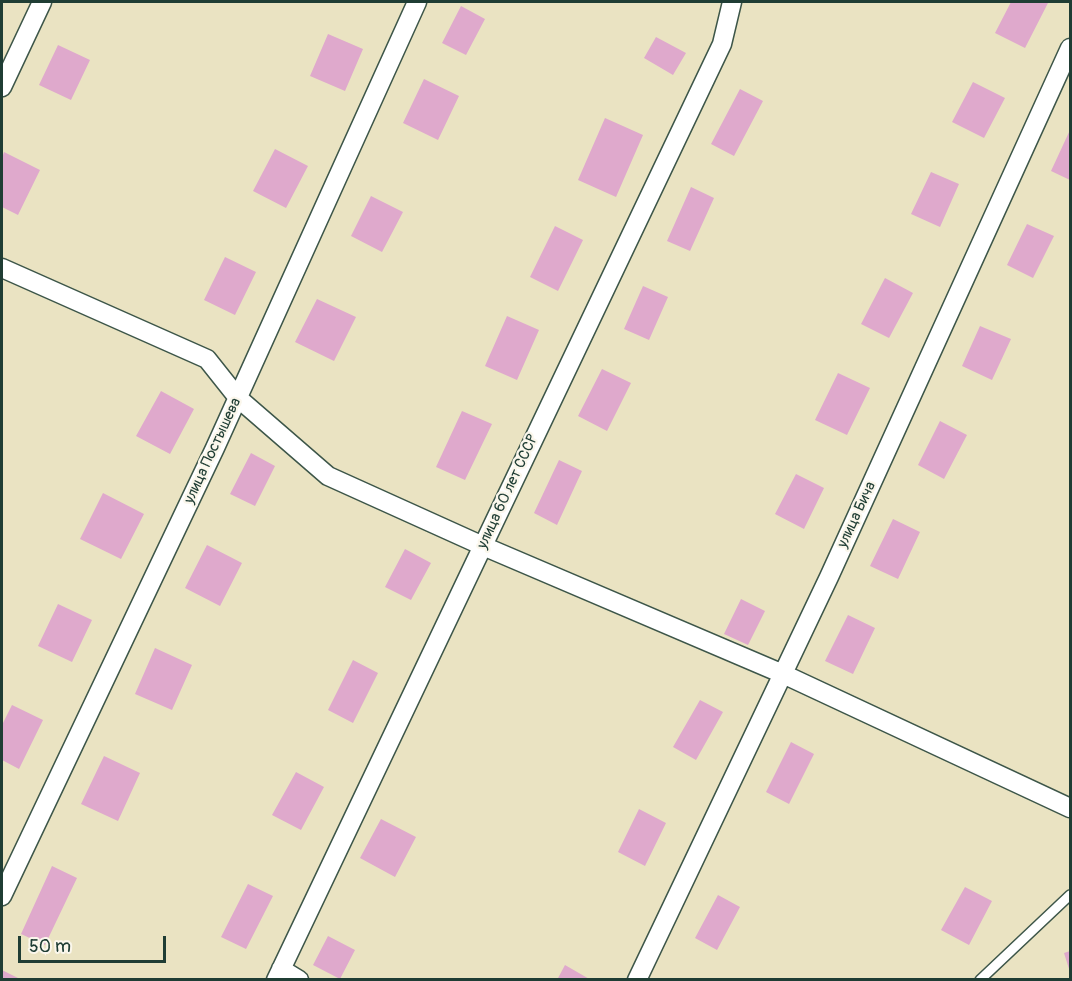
<!DOCTYPE html>
<meta charset="utf-8">
<style>
body{margin:0}
#map{position:relative;width:1072px;height:981px;overflow:hidden;background:#eae3c2;font-family:Pangolin,sans-serif}
canvas{display:block}
.frame{position:absolute;inset:0;border:3px solid #1f3d34;pointer-events:none}
.scale{position:absolute;left:18px;top:936px;width:148px;height:27px;box-sizing:border-box;border:3px solid #1f3d34;border-top:0;padding-left:8px;font-size:18px;line-height:21px;white-space:nowrap;color:#1f3d34;-webkit-text-stroke:4px #fbf7ec;paint-order:stroke}
</style>
<div id="map">
<canvas width="1072" height="981"></canvas>
<div class="frame"></div>
<div class="scale">50 m</div>
</div>
<script>
const context = document.querySelector('canvas').getContext('2d');
context.lineJoin = 'round';
function fillPath(path, color) {
  context.fillStyle = color;
  context.fill(path, 'evenodd');
}
function toPath(rows) {
  const path = new Path2D();
  for (const r of rows) {
    path.moveTo(r[0], r[1]);
    for (let i = 2; i < r.length; i += 2) path.lineTo(r[i], r[i + 1]);
  }
  return path;
}
function trace(path, color, width, dash) {
  context.strokeStyle = color;
  context.lineWidth = width;
  context.lineCap = dash ? 'butt' : 'round';
  context.setLineDash(dash || []);
  context.stroke(path);
}
function label(font, color, halo, rows, align = 'center') {
  context.font = font + ' Pangolin,sans-serif';
  context.lineWidth = 4.5;
  context.setLineDash([]);
  context.textBaseline = 'middle';
  context.strokeStyle = halo;
  context.fillStyle = color;
  for (const [text, x, y, turn = 0] of rows) {
    context.save();
    context.translate(x, y);
    context.rotate((+turn || 0) * Math.PI / 180);
    context.textAlign = isNaN(turn) ? turn : align;
    if (halo) context.strokeText(text, 0, 0);
    context.fillText(text, 0, 0);
    context.restore();
  }
}
fillPath(toPath([
 [1011,2,1048,3,1025,48,995,33],
 [461,6,485,19,466,55,442,43],
 [328,34,363,49,345,91,310,76],
 [656,37,686,53,673,75,644,58],
 [58,45,90,60,71,100,39,85],
 [424,79,459,96,438,140,403,123],
 [973,82,1005,98,984,138,952,122],
 [740,89,763,101,734,156,711,144],
 [605,118,643,135,616,197,578,180],
 [1070,130,1070,180,1051,171],
 [275,149,308,166,286,208,253,191],
 [4,152,40,170,18,215,2,207,2,158],
 [931,172,959,184,940,227,911,214],
 [691,187,714,198,690,251,667,241],
 [371,196,403,212,382,252,351,236],
 [1027,224,1054,236,1033,278,1007,265],
 [555,226,583,240,558,291,530,277],
 [225,257,256,272,235,315,204,300],
 [885,278,913,293,889,338,861,324],
 [643,286,668,297,649,340,624,329],
 [317,299,356,317,334,361,295,342],
 [507,316,539,330,517,380,485,366],
 [980,326,1011,339,992,380,962,366],
 [602,369,631,383,607,431,578,416],
 [838,373,870,388,847,435,815,420],
 [161,391,194,409,170,454,136,436],
 [462,411,492,424,465,480,436,467],
 [940,421,967,435,944,479,918,465],
 [251,453,275,466,255,506,230,494],
 [559,460,582,471,557,525,534,513],
 [796,474,824,488,804,529,775,514],
 [103,493,144,514,121,559,80,539],
 [893,519,920,532,898,579,870,566],
 [207,545,242,563,220,606,185,588],
 [405,549,431,563,411,600,385,587],
 [741,599,765,611,748,645,724,634],
 [58,604,92,620,72,662,38,646],
 [848,615,875,628,853,674,825,661],
 [155,648,192,665,172,710,135,694],
 [353,660,378,673,353,723,328,710],
 [700,700,723,712,696,760,673,747],
 [12,705,43,720,19,769,2,760,2,725],
 [791,742,814,754,789,804,766,792],
 [104,756,140,773,118,821,81,804],
 [296,772,324,787,301,830,272,815],
 [639,809,666,823,645,866,618,852],
 [381,819,416,837,395,877,360,858],
 [52,866,77,878,45,945,21,934],
 [248,884,273,896,246,949,221,937],
 [965,887,992,901,969,945,941,930],
 [718,895,740,907,717,950,695,938],
 [328,936,355,950,340,979,313,965],
 [1070,951,1070,972,1064,953],
 [565,965,591,980,557,980],
 [2,970,22,980,2,980]
]), '#dfa9cc');
const lane = toPath([
 [980,980,1070,895]
]);
const street = toPath([
 [2,87,42,2],
 [2,268,207,359,238,398,328,476,483,546,783,674,1070,808],
 [2,896,215,448,417,2],
 [281,969,299,980],
 [276,980,722,44,732,2],
 [637,980,829,577,1070,48]
]);
trace(lane, '#3d5649', 12);
trace(street, '#3d5649', 21);
trace(lane, '#fff', 9);
trace(street, '#fff', 18);
label('15px', '#1f3d34', '#fbf7ec', [
 ["улица Постышева",213,451,-65],
 ["улица 60 лет СССР",508,492,-65],
 ["улица Бича",857,515,-65]
]);
</script>
